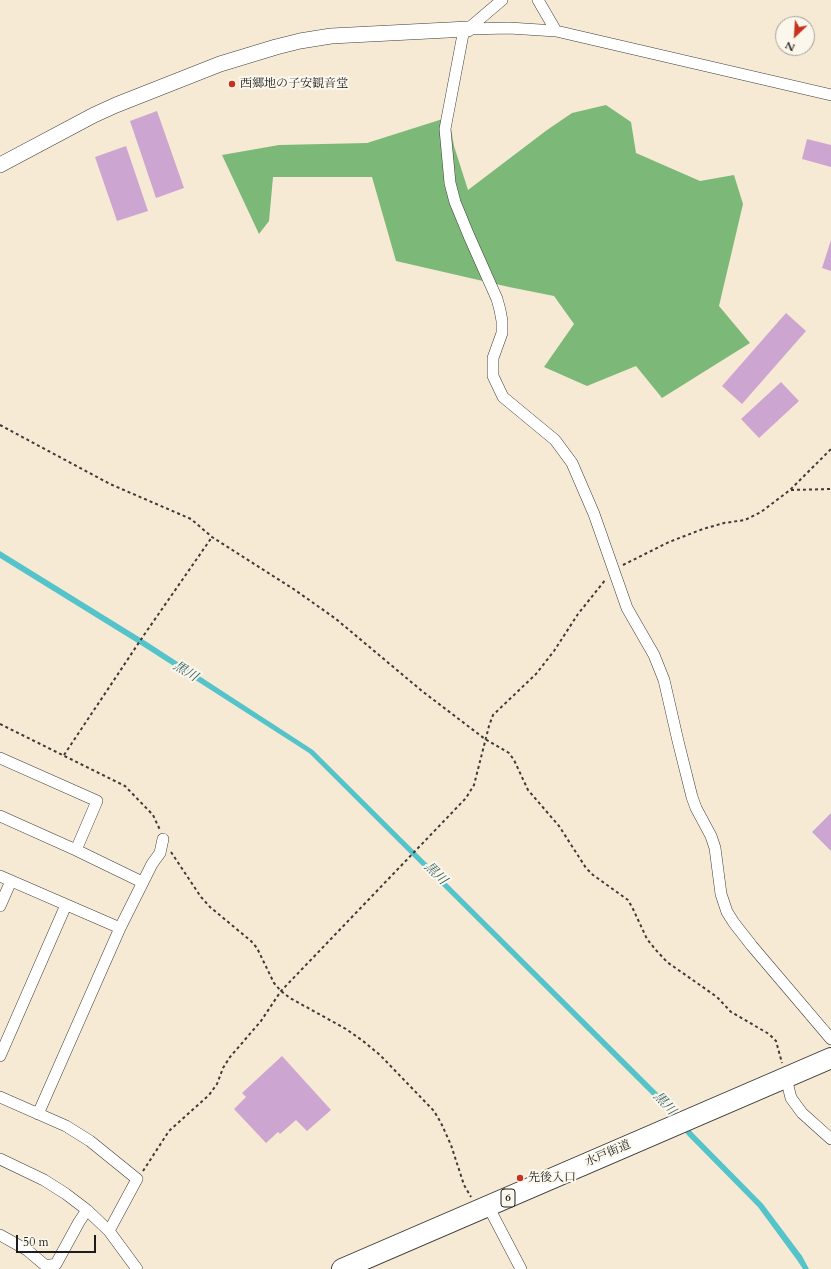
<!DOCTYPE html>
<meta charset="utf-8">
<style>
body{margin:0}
#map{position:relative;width:831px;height:1269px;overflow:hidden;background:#f6ead4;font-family:Cardo,serif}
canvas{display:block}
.north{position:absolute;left:775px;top:16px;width:40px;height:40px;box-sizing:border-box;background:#fbf7ec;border:1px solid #a29f99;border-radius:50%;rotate:205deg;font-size:11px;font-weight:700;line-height:16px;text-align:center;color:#1c1c1c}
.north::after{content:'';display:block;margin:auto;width:14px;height:18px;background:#c8321e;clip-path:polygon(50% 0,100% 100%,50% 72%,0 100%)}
.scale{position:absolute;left:16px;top:1235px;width:80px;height:18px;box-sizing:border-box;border:2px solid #1c1c1c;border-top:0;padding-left:5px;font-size:12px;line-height:14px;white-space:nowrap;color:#1c1c1c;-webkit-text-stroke:3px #fbf7ec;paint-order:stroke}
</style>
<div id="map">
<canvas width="831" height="1269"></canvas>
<div class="north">N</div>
<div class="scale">50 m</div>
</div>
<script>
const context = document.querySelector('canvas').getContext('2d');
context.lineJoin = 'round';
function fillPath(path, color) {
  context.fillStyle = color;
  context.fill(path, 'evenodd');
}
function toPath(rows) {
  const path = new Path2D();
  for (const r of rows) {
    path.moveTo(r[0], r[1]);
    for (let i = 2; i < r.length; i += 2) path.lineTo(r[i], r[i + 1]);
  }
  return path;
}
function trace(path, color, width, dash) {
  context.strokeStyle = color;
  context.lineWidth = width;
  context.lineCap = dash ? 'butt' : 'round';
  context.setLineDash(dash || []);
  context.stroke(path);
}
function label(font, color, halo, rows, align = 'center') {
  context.font = font + ' Cardo,"Noto Serif JP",serif';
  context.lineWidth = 4;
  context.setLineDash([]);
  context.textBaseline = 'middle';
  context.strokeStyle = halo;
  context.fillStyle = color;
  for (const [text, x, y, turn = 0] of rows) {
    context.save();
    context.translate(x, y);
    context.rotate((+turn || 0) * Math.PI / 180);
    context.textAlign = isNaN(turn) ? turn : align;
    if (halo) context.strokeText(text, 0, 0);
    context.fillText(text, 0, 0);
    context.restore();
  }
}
fillPath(toPath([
 [606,105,631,122,636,153,700,181,734,175,743,204,719,306,750,343,662,398,636,366,587,386,544,367,574,324,554,296,509,287,396,261,372,177,273,177,269,221,259,234,222,155,279,145,367,143,449,117,454,146,468,190,547,130,572,113]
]), '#7cb979');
fillPath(toPath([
 [0,551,147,642,313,750,670,1105,693,1133,763,1204,802,1256,809,1269,803,1269,797,1260,758,1207,688,1136,666,1109,309,753,144,647,0,558]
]), '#55c3ca');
fillPath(toPath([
 [157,111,184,188,156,198,130,121],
 [807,139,831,145,831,167,802,159],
 [126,146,148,211,117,221,95,157],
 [831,240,831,271,822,268],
 [786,313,806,331,742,404,722,386],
 [781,382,799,401,759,438,741,419],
 [831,813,831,851,812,832],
 [282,1056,331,1110,307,1131,296,1120,280,1134,278,1132,266,1143,234,1109,246,1097,242,1093]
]), '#cda5d1');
const street = toPath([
 [538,0,556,31],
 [464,29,445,129,450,183,455,202,469,236,497,299,500,310,502,321,502,333,493,358,493,376,503,397,555,440,572,463,594,514,627,608,654,655,664,680,678,741,692,797,696,808,711,836,715,848,721,894,727,912,734,923,752,946,831,1039],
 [468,29,509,28,556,31,831,95],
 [468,29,502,0],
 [0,758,97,801,76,850],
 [0,816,76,850,142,882],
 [0,876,120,928],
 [0,906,11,881],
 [0,1056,66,905],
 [786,1078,791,1098,802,1113,831,1139],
 [0,1097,66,1126,90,1141,137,1179,109,1231],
 [38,1114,120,928,152,864,160,853,163,839],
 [0,1159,44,1180,66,1194,87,1210,109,1231,137,1269],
 [488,1206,521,1269],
 [0,1235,27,1250,46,1266,56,1264,79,1222,87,1210]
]);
const secondary = toPath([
 [0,165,94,115,116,105,220,64,276,47,300,41,331,36,468,29]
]);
const highway = toPath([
 [342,1269,831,1058]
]);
trace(street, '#3d3b38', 12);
trace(secondary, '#3d3b38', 16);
trace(highway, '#3d3b38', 22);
trace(toPath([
 [0,425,110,484,191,519,212,537,295,590,336,619,422,691,485,739,509,753,514,760,528,790,559,826,586,868,593,875,628,900,633,909,647,939,655,949,667,962,717,997,731,1012,769,1034,776,1041,782,1063],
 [791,490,831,489],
 [623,565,669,542,703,529,724,523,745,520,761,512,790,490,831,449],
 [0,724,125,786,153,815,160,830],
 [64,755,144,635,212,537],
 [171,852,201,897,210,907,251,941,257,948,274,983,281,991,290,998,346,1029,363,1041,380,1055,434,1111,441,1123,451,1145,464,1185,471,1197],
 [143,1171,169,1131,209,1095,217,1084,223,1068,230,1057,261,1021,281,991,466,798,474,785,489,726,493,715,536,674,554,651,578,614,606,579]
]), '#3d3b38', 2, [3, 3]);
trace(street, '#fff', 11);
trace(secondary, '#fff', 15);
trace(highway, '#fff', 20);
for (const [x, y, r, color] of [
 [232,84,4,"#c8321e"],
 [520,1178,4,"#c8321e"]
]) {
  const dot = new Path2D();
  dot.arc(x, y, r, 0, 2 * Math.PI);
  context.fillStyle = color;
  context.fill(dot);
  trace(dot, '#fbf7ec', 1.5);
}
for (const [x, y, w] of [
 [508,1198,14]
]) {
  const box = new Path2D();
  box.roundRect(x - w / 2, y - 9, w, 18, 3);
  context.fillStyle = '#fbf7ec';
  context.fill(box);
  trace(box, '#1c1c1c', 1);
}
label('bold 11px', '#1c1c1c', null, [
 ["6",508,1198]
]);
label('12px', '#1c1c1c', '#fbf7ec', [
 ["西郷地の子安観音堂",240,84],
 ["先後入口",528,1178]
], 'left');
label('12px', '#1c1c1c', '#fbf7ec', [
 ["水戸街道",608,1154,-23]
]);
label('italic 13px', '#335f62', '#fbf7ec', [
 ["黒川",185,672,32],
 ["黒川",435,874,45],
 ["黒川",664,1104,47]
]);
</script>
